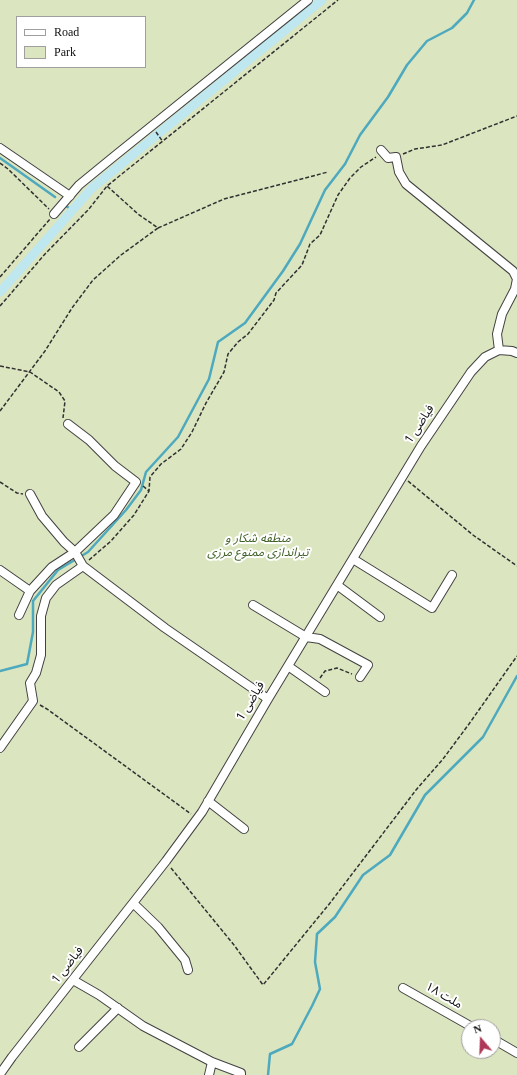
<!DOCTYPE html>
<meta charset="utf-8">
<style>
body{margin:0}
#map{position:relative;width:517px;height:1075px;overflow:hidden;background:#fdf9f3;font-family:Georgia,serif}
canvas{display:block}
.legend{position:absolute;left:16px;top:16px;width:130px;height:52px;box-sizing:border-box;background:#fff;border:1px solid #9f9f9f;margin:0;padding:5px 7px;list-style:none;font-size:12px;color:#0f0f0f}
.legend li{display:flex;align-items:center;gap:8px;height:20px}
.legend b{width:20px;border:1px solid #9f9f9f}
.north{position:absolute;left:461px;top:1019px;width:40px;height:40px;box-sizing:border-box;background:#fff;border:1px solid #9f9f9f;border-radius:50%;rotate:341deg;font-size:11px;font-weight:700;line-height:16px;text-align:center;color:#0f0f0f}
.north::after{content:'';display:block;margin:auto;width:14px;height:18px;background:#af3757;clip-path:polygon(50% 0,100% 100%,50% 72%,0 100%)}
</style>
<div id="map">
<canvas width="517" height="1075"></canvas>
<ul class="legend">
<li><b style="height:5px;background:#fff"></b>Road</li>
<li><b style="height:11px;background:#dbe5c0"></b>Park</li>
</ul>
<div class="north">N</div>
</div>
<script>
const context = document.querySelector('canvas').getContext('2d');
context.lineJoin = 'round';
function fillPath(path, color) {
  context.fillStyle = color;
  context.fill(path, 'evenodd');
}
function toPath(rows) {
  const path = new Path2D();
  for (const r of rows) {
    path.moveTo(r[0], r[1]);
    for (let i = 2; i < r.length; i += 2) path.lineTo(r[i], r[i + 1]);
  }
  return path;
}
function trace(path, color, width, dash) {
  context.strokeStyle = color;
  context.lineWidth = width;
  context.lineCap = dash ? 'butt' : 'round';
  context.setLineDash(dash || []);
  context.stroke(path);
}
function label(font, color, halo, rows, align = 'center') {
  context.font = font + ' Georgia,"Noto Sans Arabic",serif';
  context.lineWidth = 4;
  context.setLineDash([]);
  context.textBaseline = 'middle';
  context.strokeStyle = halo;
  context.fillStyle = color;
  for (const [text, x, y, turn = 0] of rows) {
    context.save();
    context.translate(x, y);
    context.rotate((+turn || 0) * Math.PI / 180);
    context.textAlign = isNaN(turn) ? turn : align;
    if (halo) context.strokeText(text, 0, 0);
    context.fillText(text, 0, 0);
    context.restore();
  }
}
fillPath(toPath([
 [0,0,517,0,517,1075,0,1075],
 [17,17,145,17,145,67,17,67],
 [469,1027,493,1027,493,1051,469,1051]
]), '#dbe5c0');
trace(toPath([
 [0,158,55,197],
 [66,206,72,210],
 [0,671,27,664,33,632,33,601,58,570,88,552,126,510,141,490,146,472,178,437,209,379,218,342,245,323,283,271,300,244,325,190,345,164,360,135,388,97,407,65,427,41,452,28,467,13,474,0],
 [268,1075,270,1054,292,1044,312,1006,320,989,315,962,317,934,335,917,363,875,390,855,425,795,483,737,517,676]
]), '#4da9be', 2.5);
trace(toPath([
 [0,292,92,188,322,0]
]), '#bee7ef', 9);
const minor = toPath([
 [0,148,70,196],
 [381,150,388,158,396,157,399,172,406,184,513,271,517,279],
 [54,214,79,185,112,158,308,0],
 [499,350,497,334,502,314,515,289,517,279],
 [30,494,42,516,64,542,75,552,83,566,165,628,268,699],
 [353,559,432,608,452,575],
 [0,570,30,591,52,567,75,552,114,515,136,482,115,466,89,440,68,424],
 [337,585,380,617],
 [253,605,306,637,320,639,368,665,360,677],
 [19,615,30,591],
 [288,666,325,692],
 [0,748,33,701,30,683,36,673,41,655,41,616,46,598,56,585,83,566],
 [208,801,244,829],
 [133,903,158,927,185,960,188,970],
 [73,980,99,995,143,1026,212,1062,241,1073,241,1075],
 [403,988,472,1027],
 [493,1039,517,1053],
 [79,1047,118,1008],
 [0,1074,12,1057,166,861,202,812,268,699,421,446,471,372,485,357,499,350,512,351,517,353],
 [209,1075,212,1062]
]);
trace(minor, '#424242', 10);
trace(toPath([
 [156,132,163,142],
 [403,154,415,149,442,145,517,116],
 [0,163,8,169,49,209],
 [158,228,224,199,328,172],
 [0,277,50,219],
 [0,306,45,254,89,209,107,186,338,0],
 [0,366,30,372,59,392,65,401,63,418],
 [0,411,45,351,72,308,93,280,121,255,158,228,138,214,107,186],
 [408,481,473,535,517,566],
 [0,482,17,493,23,494],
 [143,486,149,491,150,477,161,464,181,449,192,432,206,403,224,372,228,354,238,342,248,334,274,300,276,293,302,265,310,244,320,235,338,195,350,178,361,167,376,157],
 [89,560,111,541,134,515,149,491],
 [320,678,325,671,337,668,352,674],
 [40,705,47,709,191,814],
 [171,868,234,945,263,985,330,903,416,790,443,759,469,724,517,656]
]), '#313131', 1.5, [4, 2]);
trace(minor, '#fff', 8);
label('12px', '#0f0f0f', '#fff', [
 ["فیاضی 1",421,425,-57],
 ["فیاضی 1",252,702,-59],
 ["فیاضی 1",69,966,-52],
 ["ملت ۱۸",443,997,30]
]);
label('italic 12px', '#3f6027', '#fff', [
 ["منطقه شکار و",258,540],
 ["تیراندازی ممنوع مرزی",258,554]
]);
</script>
